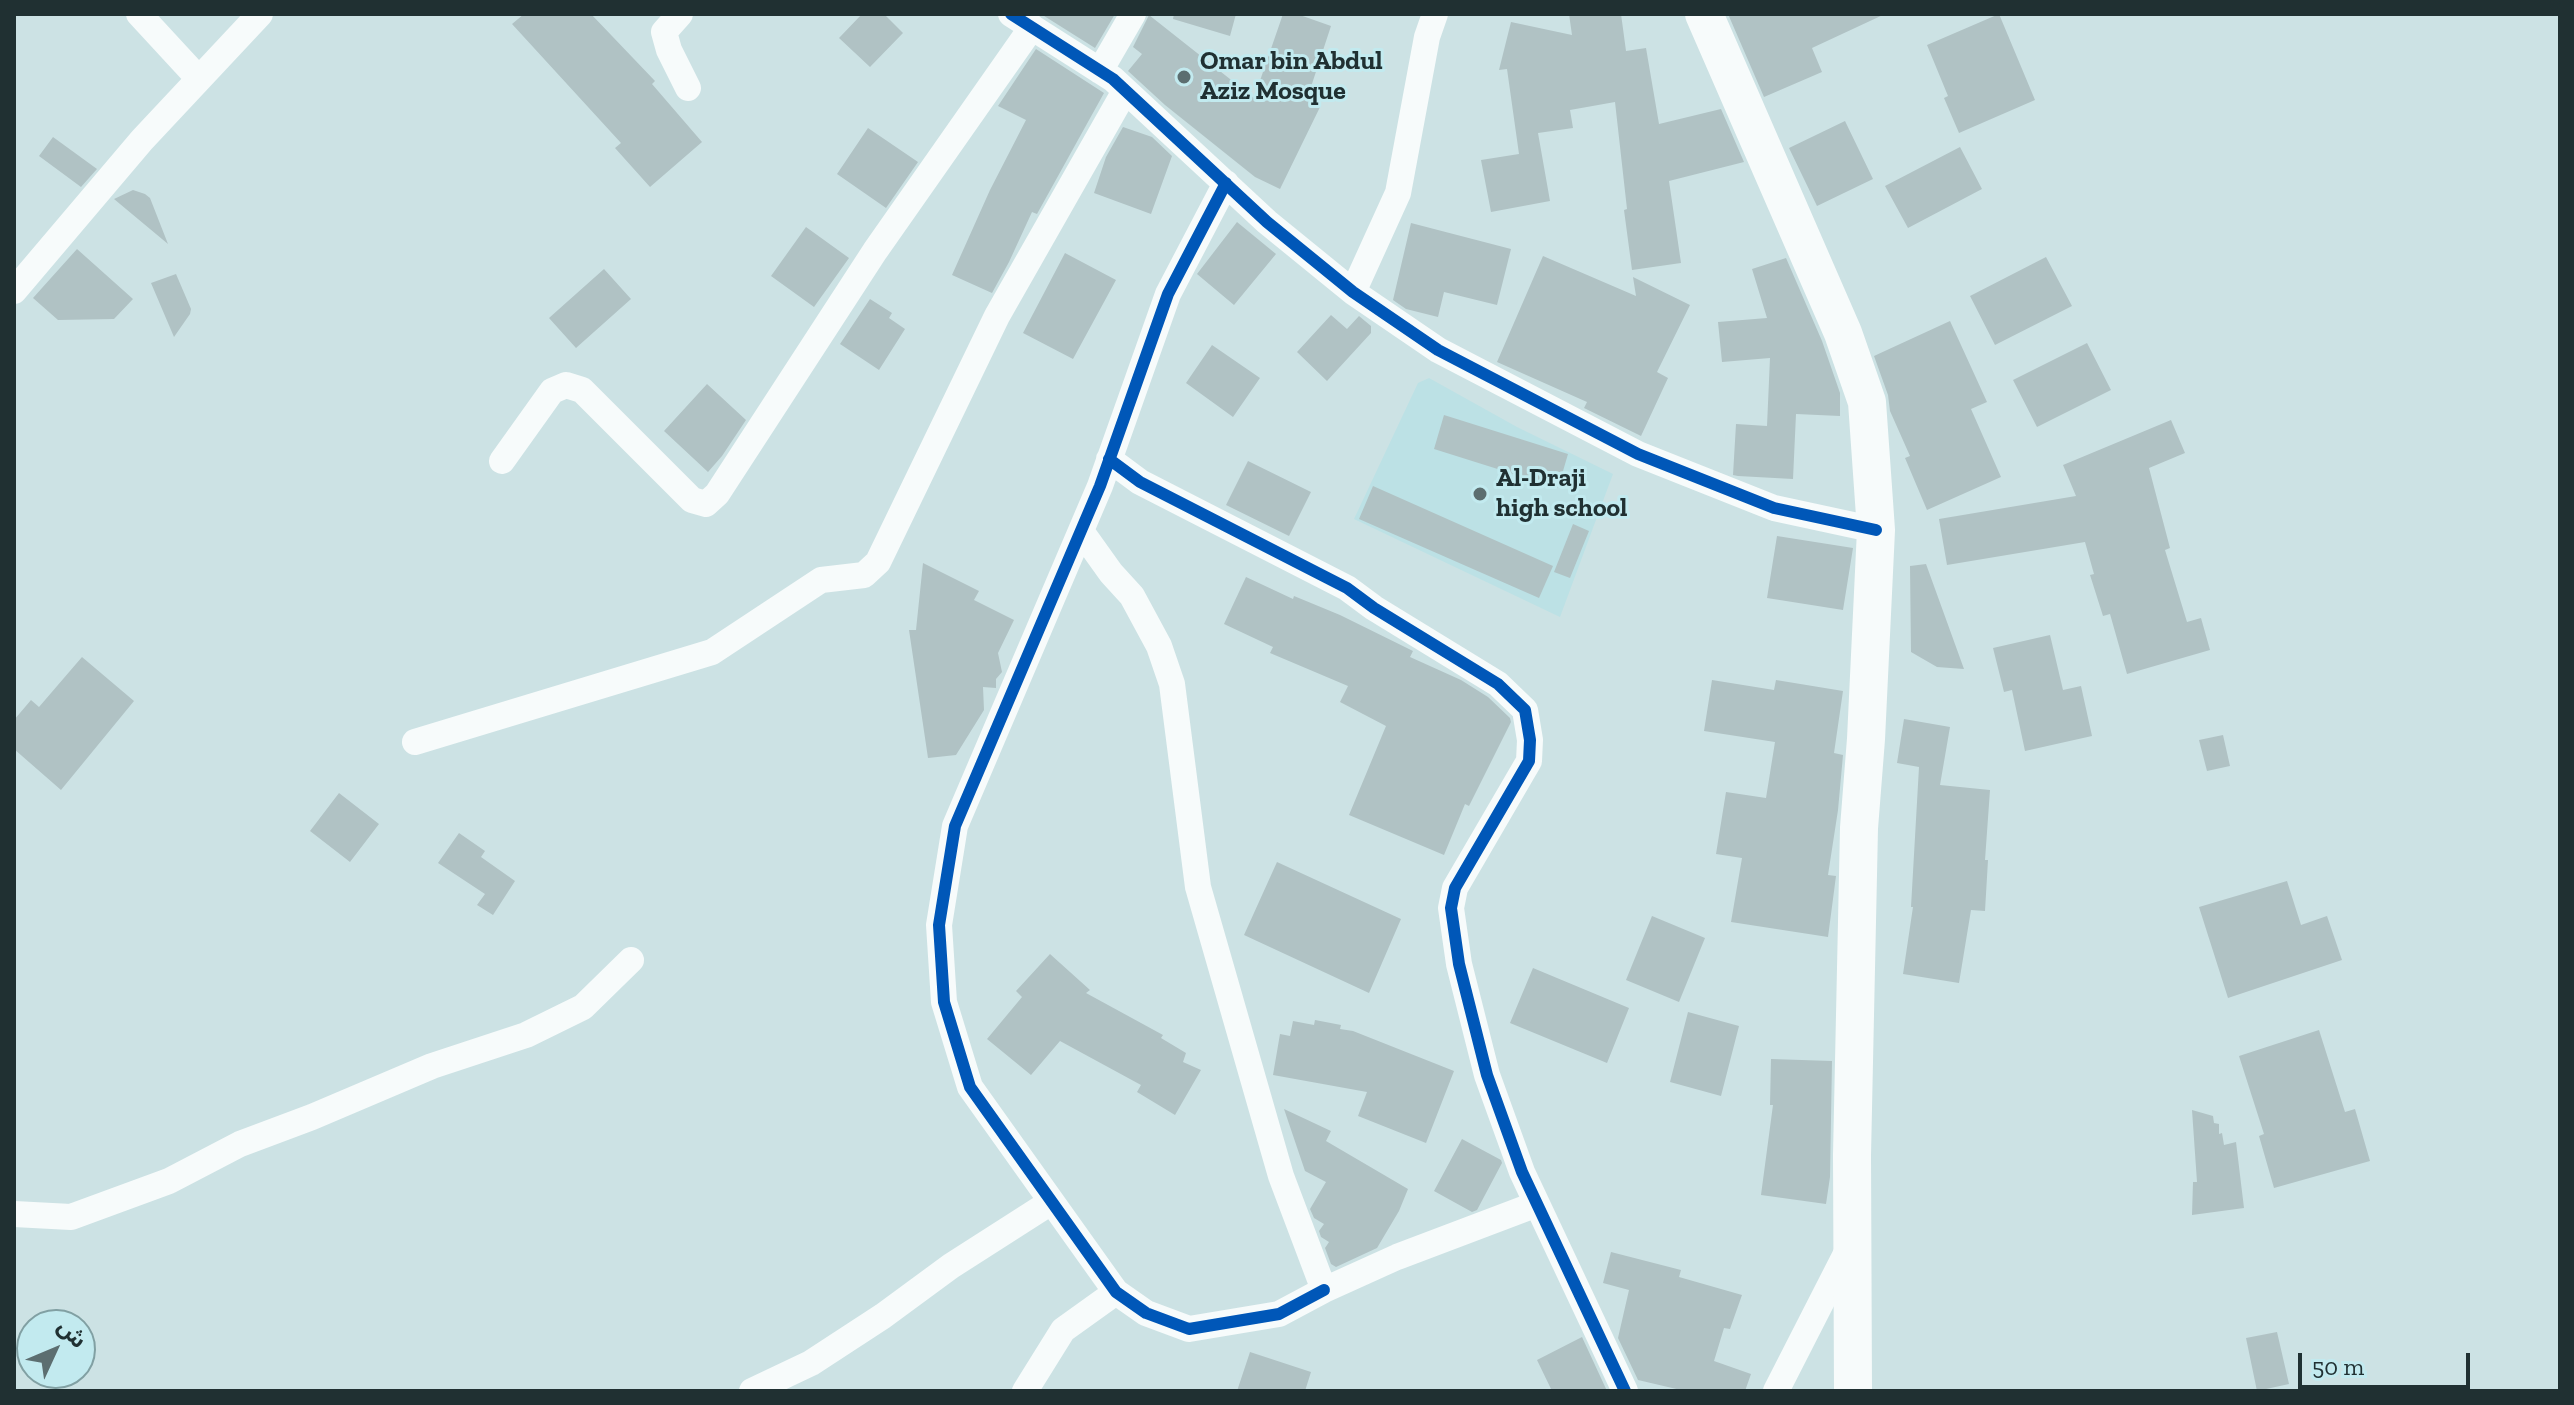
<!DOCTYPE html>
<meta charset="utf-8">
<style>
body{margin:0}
#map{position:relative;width:2574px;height:1405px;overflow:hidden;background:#cce2e4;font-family:"Zilla Slab","Noto Sans Arabic",serif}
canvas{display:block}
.frame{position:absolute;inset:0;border:16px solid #203032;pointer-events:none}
.north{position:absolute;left:16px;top:1309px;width:80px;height:80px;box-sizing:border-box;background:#c2eaef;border:2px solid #81a0a3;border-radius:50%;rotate:46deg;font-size:22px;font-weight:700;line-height:32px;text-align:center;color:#203032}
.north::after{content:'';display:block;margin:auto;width:28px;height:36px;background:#5c6e70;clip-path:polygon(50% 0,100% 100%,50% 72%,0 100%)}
.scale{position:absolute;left:2298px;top:1353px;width:172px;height:36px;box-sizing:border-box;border:4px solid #203032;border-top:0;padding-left:10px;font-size:24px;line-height:28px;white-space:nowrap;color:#203032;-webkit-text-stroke:6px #c2eaef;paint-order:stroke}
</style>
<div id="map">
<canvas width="2574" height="1405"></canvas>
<div class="frame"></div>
<div class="north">ش</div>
<div class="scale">50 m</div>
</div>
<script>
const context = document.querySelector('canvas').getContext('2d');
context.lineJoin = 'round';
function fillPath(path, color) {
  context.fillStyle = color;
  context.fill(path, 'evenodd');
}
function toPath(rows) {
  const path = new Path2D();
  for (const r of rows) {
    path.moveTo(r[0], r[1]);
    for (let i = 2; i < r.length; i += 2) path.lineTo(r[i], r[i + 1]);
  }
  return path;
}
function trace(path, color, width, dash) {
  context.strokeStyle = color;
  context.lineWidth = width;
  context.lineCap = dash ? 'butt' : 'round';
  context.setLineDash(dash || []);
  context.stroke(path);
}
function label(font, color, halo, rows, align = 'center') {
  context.font = font + ' "Zilla Slab",serif';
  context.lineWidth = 6;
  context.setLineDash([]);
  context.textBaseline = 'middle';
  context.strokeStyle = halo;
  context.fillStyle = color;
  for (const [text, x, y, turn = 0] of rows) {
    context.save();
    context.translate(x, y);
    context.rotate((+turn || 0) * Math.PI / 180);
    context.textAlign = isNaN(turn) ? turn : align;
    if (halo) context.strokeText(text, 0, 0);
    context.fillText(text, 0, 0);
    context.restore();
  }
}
fillPath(toPath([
 [1429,378,1517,427,1613,474,1560,617,1354,519,1418,383]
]), '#bce1e5');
fillPath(toPath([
 [524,14,591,14,655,81,652,84,702,142,650,187,615,148,621,143,512,24],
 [862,14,884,14,903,33,870,67,839,38],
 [1041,14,1115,14,1095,48],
 [1174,14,1236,14,1230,36,1173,19],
 [1283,14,1297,14,1331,26,1307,99,1321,105,1280,189,1255,177,1165,105,1128,71,1142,54,1133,47,1149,15,1254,98],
 [1569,14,1621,14,1626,51,1646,48,1659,124,1721,109,1744,162,1669,181,1681,263,1632,270,1624,210,1627,209,1615,102,1570,110,1573,128,1538,133,1550,201,1491,212,1481,160,1519,154,1507,69,1499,70,1511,22,1572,35],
 [1728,14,1885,14,1812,48,1822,72,1764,97],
 [1999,14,2035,100,1959,133,1944,98,1948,96,1927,45],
 [1036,49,1104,93,1037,214,1032,212,1009,262,992,293,952,275,990,190,1026,120,998,106],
 [1845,121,1873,179,1817,206,1789,148],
 [1123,127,1152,137,1172,156,1151,214,1094,193,1106,157],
 [868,128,918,162,886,208,837,174],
 [53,137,97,169,81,187,39,156],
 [1960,147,1982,189,1908,228,1885,186],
 [133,190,145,194,150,198,168,244,114,199],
 [1237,222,1276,254,1234,305,1197,274],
 [1411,223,1511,249,1497,305,1444,292,1438,317,1406,309,1393,300],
 [806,227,849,258,814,307,771,276],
 [77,249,133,299,114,319,58,320,33,298],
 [1065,253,1116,280,1073,359,1023,333],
 [1543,256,1636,296,1633,277,1690,305,1657,372,1668,378,1641,436,1584,408,1587,402,1497,362],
 [2046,257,2072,306,1995,345,1970,296],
 [1786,258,1822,341,1840,393,1840,416,1796,414,1793,479,1738,476,1733,475,1736,424,1767,426,1770,358,1722,362,1718,322,1767,318,1752,269],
 [604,269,631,299,576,348,549,318],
 [176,274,191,309,190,314,174,337,151,283],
 [870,299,892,313,889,318,905,329,879,370,840,344],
 [1331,315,1347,329,1359,316,1371,326,1371,333,1327,381,1297,352],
 [1950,321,1987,402,1971,409,2001,477,1927,510,1905,458,1910,456,1890,411,1888,395,1874,356],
 [2087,343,2111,390,2037,427,2013,380],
 [1212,345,1260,378,1233,417,1186,383],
 [707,384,746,420,722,456,708,472,664,431],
 [1444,415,1568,454,1558,488,1434,449],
 [2171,420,2185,453,2149,468,2170,548,2165,550,2187,622,2201,618,2210,650,2127,674,2110,614,2103,616,2090,575,2094,574,2085,542,1947,565,1939,519,2076,496,2063,465],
 [1248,461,1311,492,1289,536,1226,505],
 [1373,486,1553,566,1539,598,1359,519],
 [1573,524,1589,531,1570,578,1554,572],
 [1777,536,1853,548,1843,610,1767,598],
 [923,563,979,591,974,600,1014,620,998,653,1002,672,996,679,996,688,983,687,984,710,956,755,928,758,909,630,916,630],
 [1926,564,1964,669,1937,667,1911,652,1910,566],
 [1246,577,1293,599,1294,596,1340,615,1413,651,1410,657,1461,680,1488,697,1510,718,1511,722,1469,806,1465,804,1444,855,1349,815,1386,726,1340,702,1348,686,1270,653,1273,647,1224,624],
 [2050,635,2063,690,2081,686,2092,736,2025,751,2012,690,2004,692,1993,648],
 [82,657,134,701,61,790,14,749,14,720,31,700,39,707],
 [1712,680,1774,690,1776,680,1843,691,1834,753,1843,755,1838,810,1828,875,1836,876,1828,937,1731,922,1742,858,1716,854,1726,792,1766,798,1775,742,1704,731],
 [1904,719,1950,727,1940,785,1990,790,1985,860,1988,860,1985,911,1971,910,1959,983,1903,974,1913,907,1911,907,1919,767,1897,763],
 [2223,735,2230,766,2207,771,2199,740],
 [339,793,379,824,350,862,310,831],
 [459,833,485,851,481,857,515,881,493,915,477,905,485,894,438,863],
 [1277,862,1401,919,1369,993,1244,935],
 [2287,881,2301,925,2327,916,2342,960,2228,998,2199,907],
 [1652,916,1705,938,1679,1002,1626,980],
 [1050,954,1090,990,1086,993,1163,1035,1161,1038,1186,1053,1183,1062,1201,1070,1175,1115,1137,1092,1141,1085,1060,1041,1031,1075,987,1039,1022,997,1016,991],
 [1533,968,1629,1008,1607,1063,1510,1023],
 [1688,1012,1739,1026,1721,1096,1670,1082],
 [1315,1020,1341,1025,1340,1029,1353,1031,1454,1071,1426,1143,1358,1116,1367,1092,1273,1075,1280,1034,1290,1036,1293,1021,1314,1025],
 [2319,1030,2345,1112,2355,1109,2370,1161,2274,1188,2259,1136,2264,1134,2239,1056],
 [1771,1059,1832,1061,1830,1177,1826,1204,1761,1195,1773,1105,1770,1105],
 [1284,1109,1331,1131,1326,1141,1408,1189,1399,1211,1377,1248,1336,1267,1331,1264,1325,1248,1329,1242,1321,1237,1319,1231,1324,1224,1314,1218,1310,1209,1326,1182,1305,1171],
 [2192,1110,2213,1116,2214,1123,2219,1124,2219,1134,2222,1133,2224,1145,2236,1142,2244,1208,2192,1215,2193,1182,2197,1182],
 [1462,1139,1501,1160,1502,1163,1477,1210,1472,1212,1434,1191],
 [1611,1252,1681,1270,1679,1277,1742,1295,1730,1329,1724,1328,1714,1361,1751,1374,1745,1391,1685,1391,1638,1380,1618,1338,1629,1290,1603,1283],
 [2277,1332,2289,1384,2257,1391,2246,1338],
 [1582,1337,1607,1391,1552,1391,1537,1360],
 [1250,1352,1311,1372,1305,1391,1237,1391]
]), '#b0c2c4');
trace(toPath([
 [139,14,199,79],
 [680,14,664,32,669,50,688,88],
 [1011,14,1113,79,1267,222,1353,292,1438,350,1638,454,1774,508,1876,530],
 [1100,71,1133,14],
 [1226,183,1168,294,1100,486,955,826,939,925,944,1002,970,1087,1116,1292,1146,1313,1189,1329,1279,1314,1324,1290],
 [14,291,142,140,260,14],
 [1353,292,1398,193,1427,37,1435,14],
 [1109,459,1140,482,1347,588,1374,608,1498,684,1525,710,1530,740,1529,761,1455,888,1451,908,1459,964,1487,1075,1522,1172,1625,1391],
 [502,461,552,391,566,385,582,390,692,500,706,504,717,494,875,251,1032,27],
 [1081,531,1111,573,1132,596,1159,646,1172,684,1198,887,1281,1176,1324,1290,1397,1257,1537,1204],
 [415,742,712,652,821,580,864,575,878,562,997,316,1125,91],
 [14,1214,71,1217,169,1181,240,1144,312,1117,432,1066,526,1035,583,1007,631,960],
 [752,1391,811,1363,883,1316,951,1266,1051,1202],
 [1025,1391,1063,1330,1116,1292],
 [1776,1391,1849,1248]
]), '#f7fbfb', 26);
trace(toPath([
 [1704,14,1843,333,1867,402,1876,530,1866,739,1859,828,1852,1155,1853,1391]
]), '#f7fbfb', 38);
trace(toPath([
 [1011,14,1113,79,1267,222,1353,292,1438,350,1638,454,1774,508,1876,530],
 [1226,183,1168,294,1100,486,955,826,939,925,944,1002,970,1087,1116,1292,1146,1313,1189,1329,1279,1314,1324,1290],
 [1109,459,1140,482,1347,588,1374,608,1498,684,1525,710,1530,740,1529,761,1455,888,1451,908,1459,964,1487,1075,1522,1172,1625,1391]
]), '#0057b8', 12);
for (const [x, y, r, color] of [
 [1184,77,8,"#5c6e70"],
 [1480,494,8,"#5c6e70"]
]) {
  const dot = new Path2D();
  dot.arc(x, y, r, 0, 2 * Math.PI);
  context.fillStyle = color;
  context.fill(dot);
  trace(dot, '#c2eaef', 3);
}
label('bold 26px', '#203032', '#c2eaef', [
 ["Omar bin Abdul",1200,62],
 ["Aziz Mosque",1200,92],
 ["Al-Draji",1496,479],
 ["high school",1496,509]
], 'left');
</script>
